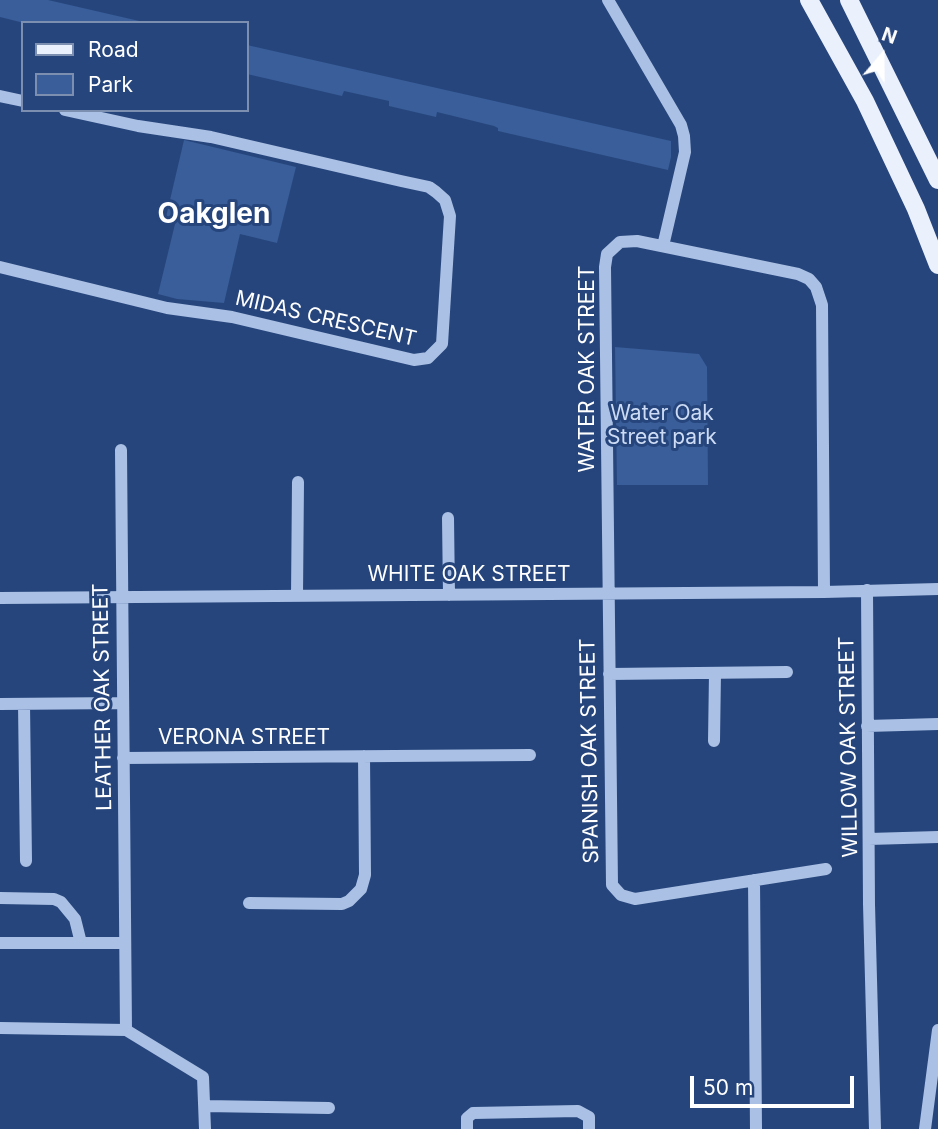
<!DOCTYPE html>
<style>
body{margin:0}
#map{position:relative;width:938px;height:1129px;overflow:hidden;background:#26457c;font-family:Inter,sans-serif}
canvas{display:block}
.legend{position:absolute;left:21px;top:21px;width:228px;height:91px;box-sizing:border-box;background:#26457c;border:2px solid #7d8fb0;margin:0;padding:9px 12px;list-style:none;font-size:21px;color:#fff}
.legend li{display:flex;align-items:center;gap:14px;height:35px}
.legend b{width:35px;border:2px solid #7d8fb0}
.north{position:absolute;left:847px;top:21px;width:70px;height:70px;-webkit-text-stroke:5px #26457c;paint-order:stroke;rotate:20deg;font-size:19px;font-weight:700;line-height:28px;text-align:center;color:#fff}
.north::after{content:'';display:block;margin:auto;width:24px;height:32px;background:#fff;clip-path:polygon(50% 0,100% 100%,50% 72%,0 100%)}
.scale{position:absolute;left:690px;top:1076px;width:164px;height:32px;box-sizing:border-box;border:4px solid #fff;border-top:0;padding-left:9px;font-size:21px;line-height:24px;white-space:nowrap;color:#fff;-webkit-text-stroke:5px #26457c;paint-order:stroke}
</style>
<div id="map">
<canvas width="938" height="1129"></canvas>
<ul class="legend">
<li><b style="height:9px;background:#eaf0fc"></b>Road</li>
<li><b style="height:19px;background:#395e99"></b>Park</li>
</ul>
<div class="north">N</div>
<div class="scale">50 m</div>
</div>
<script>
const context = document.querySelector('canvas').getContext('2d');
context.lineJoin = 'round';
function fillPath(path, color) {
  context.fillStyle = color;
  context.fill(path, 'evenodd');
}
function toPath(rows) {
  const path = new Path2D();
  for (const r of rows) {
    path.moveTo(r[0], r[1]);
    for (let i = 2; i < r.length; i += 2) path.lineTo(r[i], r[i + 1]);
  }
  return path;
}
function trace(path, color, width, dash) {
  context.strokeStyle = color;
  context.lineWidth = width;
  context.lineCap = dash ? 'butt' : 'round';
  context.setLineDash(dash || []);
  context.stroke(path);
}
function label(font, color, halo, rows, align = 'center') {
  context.font = font + ' Inter,sans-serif';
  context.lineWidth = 6;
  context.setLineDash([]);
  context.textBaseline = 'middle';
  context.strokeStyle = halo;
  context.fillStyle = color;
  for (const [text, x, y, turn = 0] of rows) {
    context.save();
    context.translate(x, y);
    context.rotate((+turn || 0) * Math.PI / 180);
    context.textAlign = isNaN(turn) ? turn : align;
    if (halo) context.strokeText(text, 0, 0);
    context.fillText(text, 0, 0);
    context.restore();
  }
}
fillPath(toPath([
 [0,0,48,0,148,23,24,23,0,17],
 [247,45,671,141,671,157,668,170,498,131,498,128,494,126,437,112,436,117,389,106,389,101,344,91,342,96,247,74],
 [184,140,296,167,277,243,240,234,224,303,177,299,158,294,176,220,166,217],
 [615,347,699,354,707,367,708,485,617,485]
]), '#395e99');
trace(toPath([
 [608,0,681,125,684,136,685,152,663,246],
 [0,96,23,101],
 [0,267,167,308,232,317,414,360,428,358,442,344,450,216,445,200,436,192,429,187,401,181,211,137,138,126,65,110],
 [121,450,126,1030],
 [448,518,449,595],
 [867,590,869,904,875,1129],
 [824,592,822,305,816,287,809,279,798,274,637,241,620,242,607,254,605,267,612,885,621,895,635,899,826,869],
 [297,596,298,482],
 [0,598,824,592,938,589],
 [609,674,787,672],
 [0,704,123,703],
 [24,704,26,861],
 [867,726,938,724],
 [714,741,715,673],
 [123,758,530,755],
 [869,839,938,837],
 [754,880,756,1129],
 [0,898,54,899,61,902,75,919,81,943,0,943],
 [249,903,342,904,349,901,361,889,365,875,364,756],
 [81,943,125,943],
 [0,1028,126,1030,203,1077,205,1129],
 [205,1106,329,1108],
 [467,1129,467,1118,473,1113,578,1111,589,1117,589,1129],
 [925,1129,938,1030]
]), '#aac0e4', 12);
trace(toPath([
 [809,0,865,101,916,209,938,265],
 [849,0,938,180]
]), '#eaf0fc', 18);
label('21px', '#fff', '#26457c', [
 ["MIDAS CRESCENT",326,319,13],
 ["WATER OAK STREET",588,369,-90],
 ["WHITE OAK STREET",469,575],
 ["LEATHER OAK STREET",103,697,-91],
 ["VERONA STREET",244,738],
 ["WILLOW OAK STREET",849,747,-91],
 ["SPANISH OAK STREET",590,751,-91]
]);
label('21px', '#cddcf4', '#26457c', [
 ["Water Oak",662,414],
 ["Street park",662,438]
]);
label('bold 28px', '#fff', '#26457c', [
 ["Oakglen",214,215]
]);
</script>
